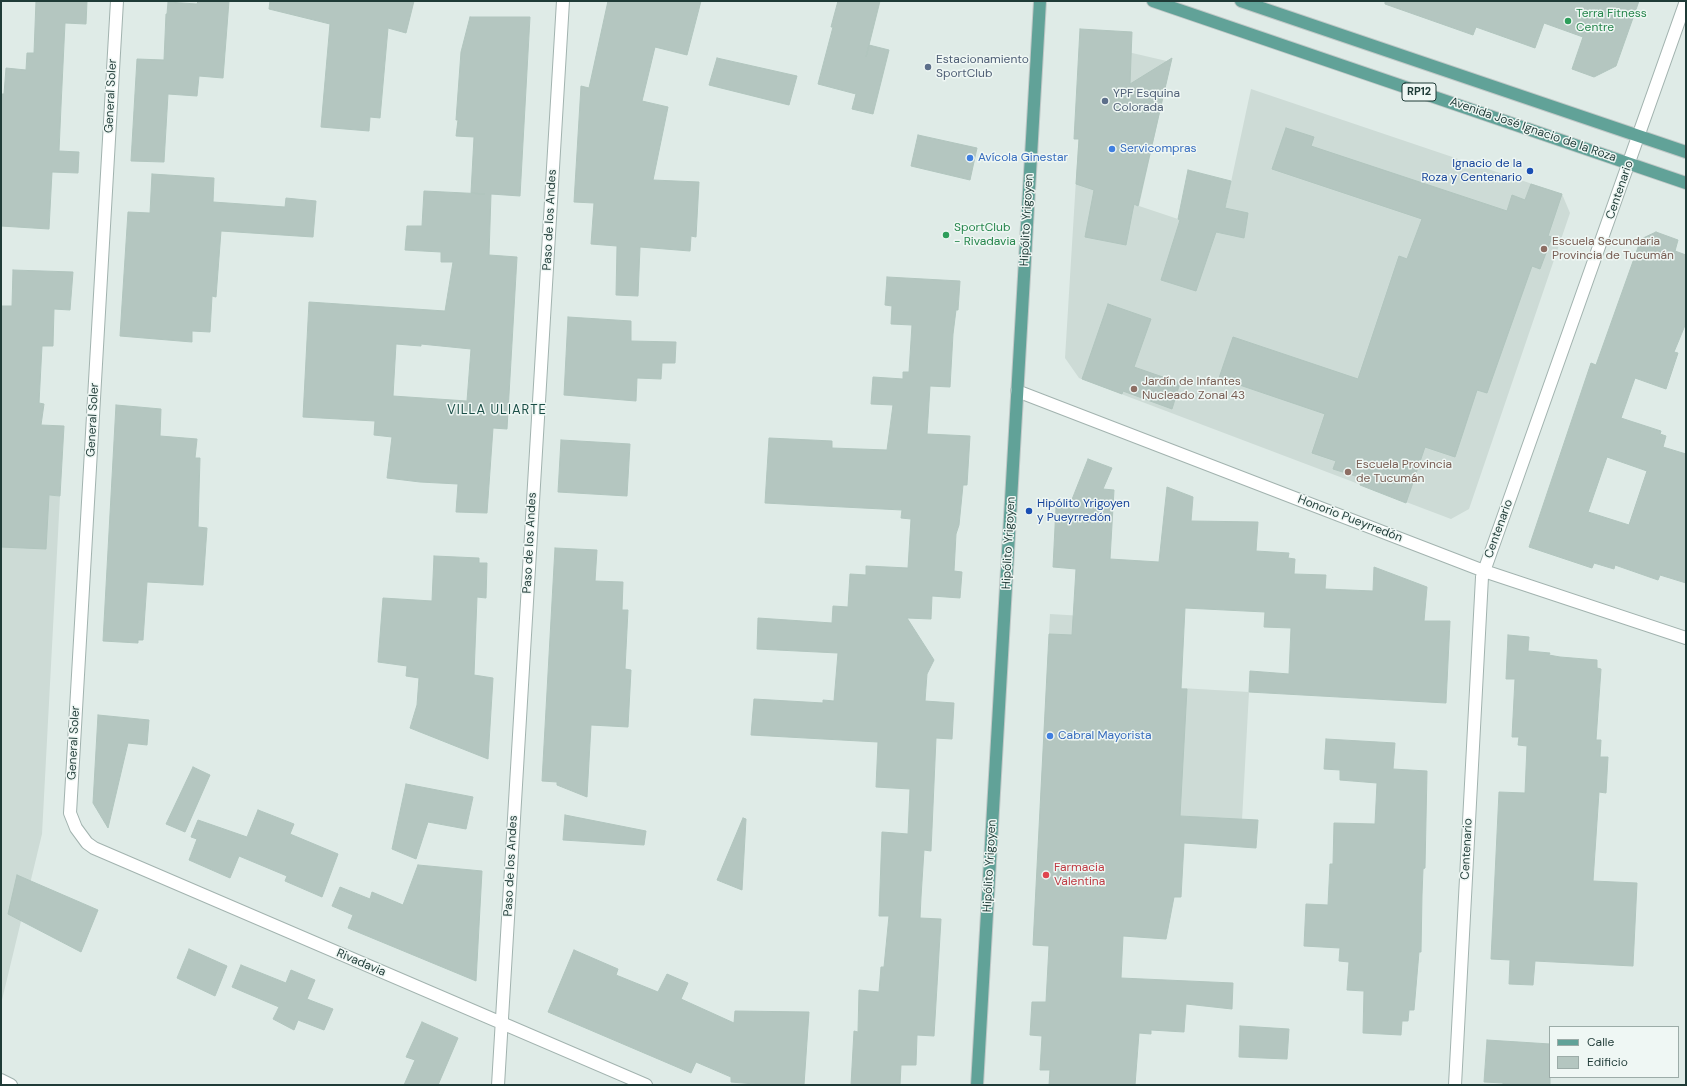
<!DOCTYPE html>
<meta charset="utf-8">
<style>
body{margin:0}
#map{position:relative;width:1687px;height:1086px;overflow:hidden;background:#dfebe7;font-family:"DM Sans",sans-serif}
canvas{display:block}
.frame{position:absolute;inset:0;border:2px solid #1f3b37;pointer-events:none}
.legend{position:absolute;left:1549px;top:1026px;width:130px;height:52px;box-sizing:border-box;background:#eff7f4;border:1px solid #9caca8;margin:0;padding:5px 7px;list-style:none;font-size:12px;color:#1f3b37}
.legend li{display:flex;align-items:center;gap:8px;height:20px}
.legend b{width:20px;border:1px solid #9caca8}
</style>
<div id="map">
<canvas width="1687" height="1086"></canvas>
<div class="frame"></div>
<ul class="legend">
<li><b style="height:5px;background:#61a298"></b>Calle</li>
<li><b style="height:11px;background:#b4c6c0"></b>Edificio</li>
</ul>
</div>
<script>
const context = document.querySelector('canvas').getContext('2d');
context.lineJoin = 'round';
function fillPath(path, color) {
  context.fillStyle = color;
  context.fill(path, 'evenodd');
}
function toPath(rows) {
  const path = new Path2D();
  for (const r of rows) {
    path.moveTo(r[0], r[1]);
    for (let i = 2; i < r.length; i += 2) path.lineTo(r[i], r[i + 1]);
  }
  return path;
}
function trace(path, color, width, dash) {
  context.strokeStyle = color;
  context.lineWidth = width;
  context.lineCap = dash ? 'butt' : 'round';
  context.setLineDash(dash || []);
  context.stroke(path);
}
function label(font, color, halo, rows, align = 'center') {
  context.font = font + ' "DM Sans",sans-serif';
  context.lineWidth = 3;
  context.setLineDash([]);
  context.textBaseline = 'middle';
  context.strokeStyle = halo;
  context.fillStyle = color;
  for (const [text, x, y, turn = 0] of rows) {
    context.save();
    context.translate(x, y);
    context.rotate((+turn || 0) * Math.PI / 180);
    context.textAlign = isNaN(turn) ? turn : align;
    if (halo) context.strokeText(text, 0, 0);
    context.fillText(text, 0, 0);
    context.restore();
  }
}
fillPath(toPath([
 [1102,46,1171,62,1139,206,1220,233,1251,89,1562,194,1570,213,1469,509,1451,519,1079,378,1065,358,1079,131],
 [1,493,60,496,42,834,1,1004],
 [1050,614,1184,622,1181,688,1249,692,1242,820,1040,807]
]), '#cddbd6');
const building = toPath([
 [36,1,87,1,86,24,65,23,61,106,59,151,79,152,78,173,52,172,49,229,1,226,1,94,4,94,6,68,26,70,27,53,34,53,36,1],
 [198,1,229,1,223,78,199,76,197,96,168,94,164,162,131,161,137,59,164,60,166,14,167,14,168,2,197,4,198,1],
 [270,1,414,1,406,33,388,28,380,118,370,117,369,131,321,127,330,24,269,9,270,1],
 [608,1,701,1,687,55,655,47,642,101,668,107,653,180,699,182,696,237,691,236,690,251,640,247,638,296,616,295,617,246,591,244,594,203,574,202,581,86,589,88,608,1],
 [838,1,880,1,866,57,869,45,889,50,873,114,852,109,856,94,818,84,833,27,831,27,838,1],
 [1385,1,1639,1,1616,66,1594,77,1572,69,1583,37,1544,23,1535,48,1476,27,1473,35,1385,4,1385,1],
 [470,17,530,17,520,196,491,194,489,255,517,257,507,429,493,428,487,513,456,512,458,484,420,482,387,478,392,437,374,435,375,421,303,417,309,302,445,311,453,262,441,262,441,252,405,250,407,226,422,226,424,191,485,194,471,193,474,137,456,136,458,120,456,120,461,52,470,17],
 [396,344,421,346,421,344,471,349,467,401,393,396,396,344],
 [1080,29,1132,32,1130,84,1172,58,1138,206,1134,204,1126,245,1085,237,1094,190,1076,184,1079,139,1074,139,1080,29],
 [717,58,797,76,789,105,709,85,717,58],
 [1286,128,1314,137,1311,146,1507,211,1512,195,1525,200,1531,184,1562,194,1548,236,1552,237,1540,269,1532,266,1487,393,1477,390,1455,457,1425,447,1406,503,1360,485,1362,478,1333,469,1336,461,1312,453,1325,414,1219,378,1233,337,1358,379,1399,256,1407,259,1422,219,1272,169,1286,128],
 [918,135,977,148,970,180,911,166,918,135],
 [1188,170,1231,181,1225,208,1248,213,1244,238,1216,232,1196,291,1161,280,1180,220,1178,219,1188,170],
 [152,174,214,178,213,202,285,207,286,198,316,201,313,237,221,231,216,297,212,296,210,332,192,331,192,342,120,336,128,212,150,213,152,174],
 [1656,232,1678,240,1675,251,1686,255,1686,323,1674,352,1678,353,1666,389,1635,378,1621,418,1661,431,1660,434,1666,436,1663,447,1686,454,1686,583,1660,575,1658,580,1615,565,1614,569,1594,563,1592,568,1529,547,1591,363,1596,365,1641,239,1656,232],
 [1607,457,1647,471,1629,525,1588,512,1607,457],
 [13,270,73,272,70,310,54,309,53,346,42,346,39,403,44,404,41,425,64,426,60,496,49,495,46,549,1,547,1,306,12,306,13,270],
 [887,277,960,281,958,310,956,310,953,334,950,387,930,386,927,434,970,436,967,485,963,485,959,525,956,534,954,571,962,572,960,598,932,596,931,619,907,618,934,660,927,674,925,701,954,703,952,739,936,738,931,851,924,850,921,897,920,918,941,919,934,1036,917,1035,916,1065,901,1065,900,1085,851,1085,854,1031,858,1032,859,990,879,992,881,967,884,967,889,916,879,916,882,832,908,834,910,789,876,787,878,742,751,735,754,699,823,703,823,700,834,701,838,653,757,649,758,618,832,623,833,606,848,607,850,574,866,575,866,566,908,568,911,519,901,518,902,510,765,503,769,438,832,441,832,448,887,450,893,405,871,404,873,377,903,379,903,372,909,372,912,325,891,324,892,306,885,305,887,277],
 [1108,304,1151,319,1134,367,1180,383,1172,409,1123,391,1122,394,1082,379,1108,304],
 [568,317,631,321,631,341,676,342,675,363,662,363,661,379,637,378,636,401,564,395,568,317],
 [116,405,161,409,160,436,197,439,195,458,200,458,198,527,207,528,203,585,147,582,143,640,138,640,138,643,103,641,116,405],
 [561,440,630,444,627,496,558,492,561,440],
 [1088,459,1112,468,1103,489,1114,490,1110,559,1159,562,1167,487,1193,497,1191,521,1258,522,1256,551,1289,553,1288,558,1295,559,1294,574,1326,575,1325,589,1373,591,1374,567,1427,587,1424,621,1450,621,1446,703,1249,692,1250,671,1289,674,1291,628,1264,627,1265,612,1185,608,1181,689,1187,689,1180,816,1258,820,1256,848,1184,843,1181,897,1174,897,1166,939,1123,936,1121,978,1233,983,1232,1009,1186,1004,1184,1032,1151,1030,1151,1034,1139,1033,1135,1085,1049,1085,1050,1070,1040,1070,1042,1036,1030,1035,1032,1002,1046,1002,1049,946,1033,945,1049,634,1072,635,1076,569,1053,567,1056,507,1069,507,1088,459],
 [555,548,597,550,595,581,623,582,622,610,628,610,625,669,631,670,628,727,591,725,587,797,557,785,557,782,542,781,555,548],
 [434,556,479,558,479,563,487,563,486,598,477,597,474,675,493,678,488,759,410,728,417,705,419,678,406,676,407,666,378,662,383,598,432,601,434,556],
 [1508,635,1529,637,1528,651,1550,653,1549,655,1560,657,1597,660,1597,668,1601,669,1596,740,1601,740,1600,757,1608,757,1606,793,1599,792,1593,881,1637,883,1633,966,1535,961,1533,985,1509,984,1510,960,1491,959,1499,792,1525,793,1527,746,1518,745,1519,737,1512,737,1515,679,1506,679,1508,635],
 [98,715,149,720,147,745,128,743,108,828,93,803,98,715],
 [1326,739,1395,743,1393,769,1427,771,1425,868,1423,869,1422,895,1421,952,1419,952,1414,1010,1409,1010,1408,1021,1402,1021,1401,1035,1363,1033,1364,991,1347,990,1349,962,1339,961,1340,948,1304,946,1306,904,1328,905,1330,864,1333,864,1334,823,1375,824,1377,783,1340,780,1340,770,1324,769,1326,739],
 [193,767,210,775,185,832,166,824,193,767],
 [406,784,473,797,466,829,428,822,416,859,392,849,406,784],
 [258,810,294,824,290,834,338,854,322,897,285,881,287,876,239,856,230,878,189,860,197,839,191,837,198,820,247,837,258,810],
 [565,815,646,831,644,845,563,840,565,815],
 [743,818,746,819,742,890,717,880,743,818],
 [418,865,482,871,476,981,348,928,353,915,332,906,340,887,370,899,372,892,403,905,418,865],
 [17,875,98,910,81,952,8,914,17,875],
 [189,949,227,966,215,996,177,978,189,949],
 [574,950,618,969,616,975,658,992,667,974,688,983,681,999,734,1023,735,1011,809,1012,804,1085,767,1085,731,1082,731,1077,696,1062,691,1073,548,1012,574,950],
 [241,965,286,983,291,970,315,980,307,999,333,1009,324,1030,298,1020,294,1030,273,1019,279,1007,232,987,241,965],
 [422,1022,458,1038,438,1085,404,1085,415,1060,406,1057,422,1022],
 [1240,1026,1289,1029,1287,1059,1239,1057,1240,1026],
 [1487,1040,1550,1044,1550,1085,1503,1085,1503,1083,1484,1082,1487,1040]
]);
fillPath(building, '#b4c6c0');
trace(building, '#b1c5be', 1);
const minor = toPath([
 [117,1,70,813,76,828,87,843,94,848,646,1085],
 [1017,391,1484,571,1686,638],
 [1,1080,11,1085],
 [498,1085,563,1],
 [1455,1085,1482,577,1686,1]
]);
const major = toPath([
 [1153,1,1686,183],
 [1241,1,1686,152],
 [977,1085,1040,1]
]);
trace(minor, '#a2b3af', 14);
trace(major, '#c0c8c7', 14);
trace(minor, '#fff', 12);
trace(major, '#61a298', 12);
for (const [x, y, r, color] of [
 [1568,21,4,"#2e9e5b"],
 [928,67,4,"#5c6f8a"],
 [1105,101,4,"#5c6f8a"],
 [1112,149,4,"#3f7fe0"],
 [970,158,4,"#3f7fe0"],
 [1530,171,4,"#1a4fb4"],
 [946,235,4,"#2e9e5b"],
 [1544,249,4,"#8d6e63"],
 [1134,389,4,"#8d6e63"],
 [1348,472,4,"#8d6e63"],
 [1029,511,4,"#1a4fb4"],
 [1050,736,4,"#3f7fe0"],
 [1046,875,4,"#e0444e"]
]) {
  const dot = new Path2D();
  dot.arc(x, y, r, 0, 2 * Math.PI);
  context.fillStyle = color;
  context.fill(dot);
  trace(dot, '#eff7f4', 1.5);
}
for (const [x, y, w] of [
 [1419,92,34]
]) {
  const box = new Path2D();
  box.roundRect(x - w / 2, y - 9, w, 18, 3);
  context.fillStyle = '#eff7f4';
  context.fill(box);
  trace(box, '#1f3b37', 1);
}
label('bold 11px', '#1f3b37', null, [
 ["RP12",1419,92]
]);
label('12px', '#27864d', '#eff7f4', [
 ["Terra Fitness",1576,14],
 ["Centre",1576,28],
 ["SportClub",954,228],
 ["- Rivadavia",954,242]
], 'left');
label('12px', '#4e5e75', '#eff7f4', [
 ["Estacionamiento",936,60],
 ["SportClub",936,74],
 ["YPF Esquina",1113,94],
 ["Colorada",1113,108]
], 'left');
label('12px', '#1f3b37', '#eff7f4', [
 ["General Soler",111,96,-87],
 ["Avenida José Ignacio de la Roza",1533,130,19],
 ["Centenario",1620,190,-71],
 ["Paso de los Andes",550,220,-87],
 ["Hipólito Yrigoyen",1027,220,-87],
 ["General Soler",93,420,-87],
 ["Honorio Pueyrredón",1350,519,21],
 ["Centenario",1499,529,-70],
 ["Paso de los Andes",530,543,-87],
 ["Hipólito Yrigoyen",1009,543,-87],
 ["General Soler",74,743,-87],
 ["Centenario",1467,849,-87],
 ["Paso de los Andes",511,866,-87],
 ["Hipólito Yrigoyen",990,866,-87],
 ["Rivadavia",361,963,23]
]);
label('12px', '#366cbe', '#eff7f4', [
 ["Servicompras",1120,149],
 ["Avícola Ginestar",978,158],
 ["Cabral Mayorista",1058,736]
], 'left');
label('12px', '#164399', '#eff7f4', [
 ["Ignacio de la",1522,164],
 ["Roza y Centenario",1522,178],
 ["Hipólito Yrigoyen",1037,504,"left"],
 ["y Pueyrredón",1037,518,"left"]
], 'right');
label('12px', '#785e54', '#eff7f4', [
 ["Escuela Secundaria",1552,242],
 ["Provincia de Tucumán",1552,256],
 ["Jardín de Infantes",1142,382],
 ["Nucleado Zonal 43",1142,396],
 ["Escuela Provincia",1356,465],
 ["de Tucumán",1356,479]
], 'left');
label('12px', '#be3a42', '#eff7f4', [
 ["Farmacia",1054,868],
 ["Valentina",1054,882]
], 'left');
context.letterSpacing = '1px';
label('13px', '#1b4e47', '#eff7f4', [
 ["VILLA ULIARTE",497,411]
]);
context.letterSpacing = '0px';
</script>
